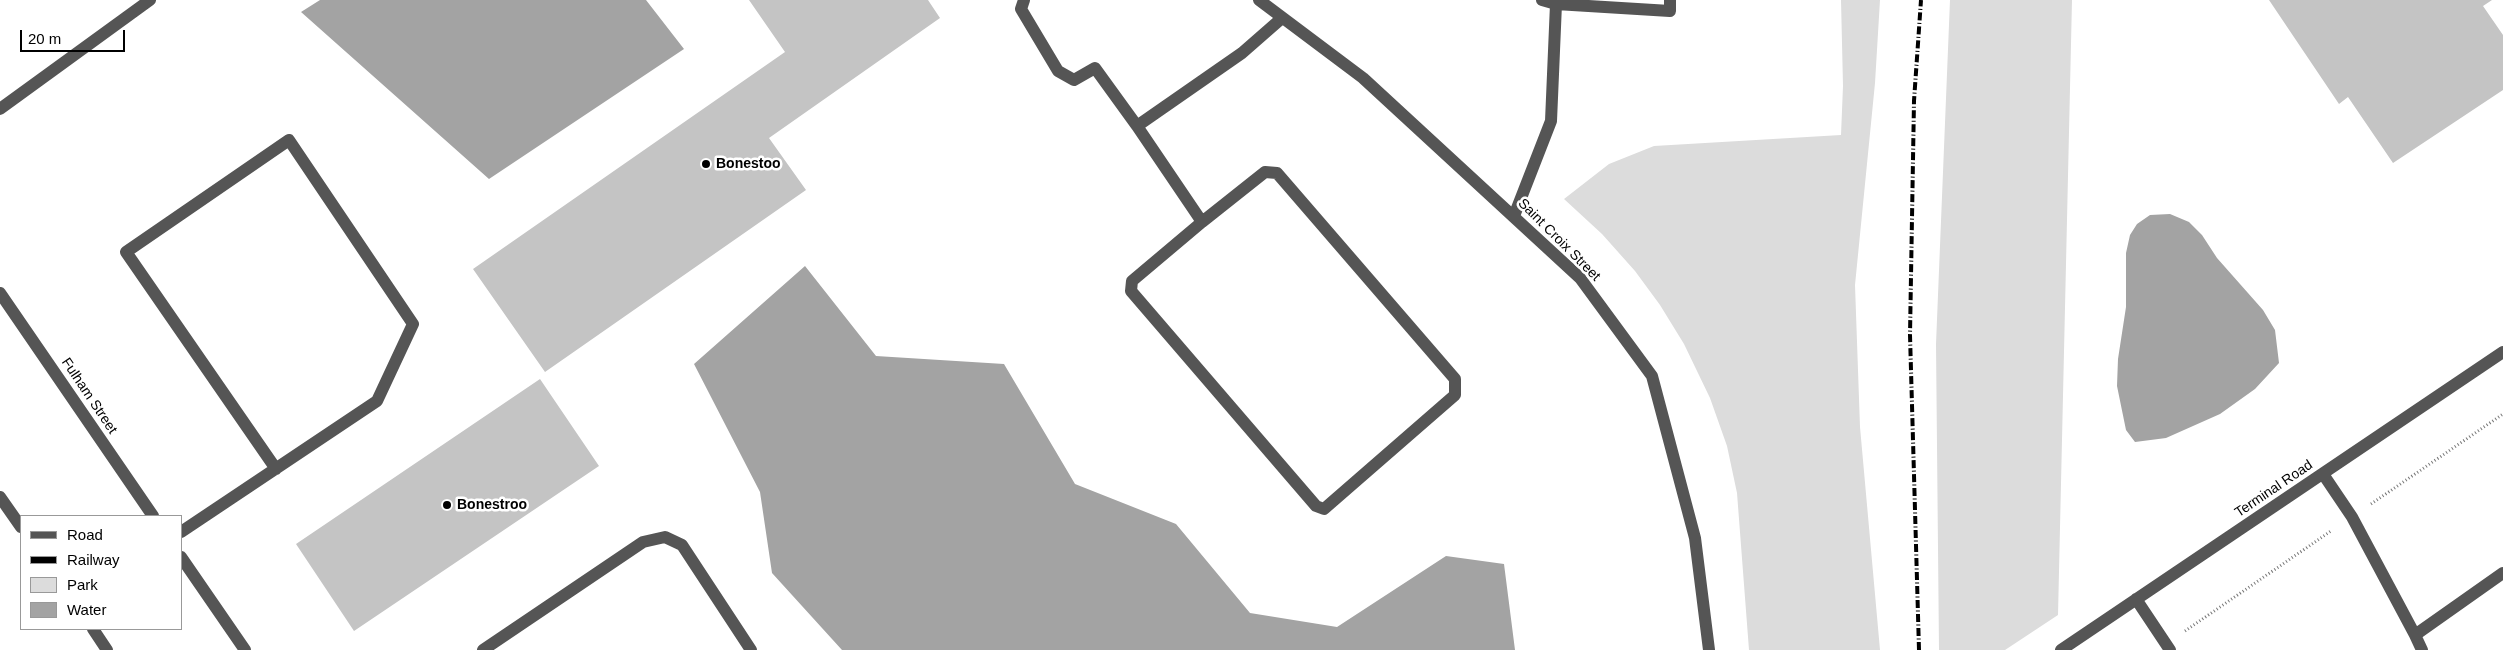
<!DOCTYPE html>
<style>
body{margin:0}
#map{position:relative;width:2503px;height:650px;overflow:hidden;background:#fff;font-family:Arial,sans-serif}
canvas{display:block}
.legend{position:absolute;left:20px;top:515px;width:162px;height:115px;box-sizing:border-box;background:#fff;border:1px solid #999;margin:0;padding:6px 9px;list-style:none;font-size:15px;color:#000}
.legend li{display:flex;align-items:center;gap:10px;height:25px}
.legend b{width:25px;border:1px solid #999}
.scale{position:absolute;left:20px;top:30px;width:105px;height:22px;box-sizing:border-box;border:2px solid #000;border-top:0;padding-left:6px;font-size:15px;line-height:18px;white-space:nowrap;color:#000;-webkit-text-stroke:4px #fff;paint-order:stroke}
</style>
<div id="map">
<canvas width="2503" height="650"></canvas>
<ul class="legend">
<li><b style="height:6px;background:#555"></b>Road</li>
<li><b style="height:6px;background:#000"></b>Railway</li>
<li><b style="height:14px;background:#dcdcdc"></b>Park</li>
<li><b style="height:14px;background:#a3a3a3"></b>Water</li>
</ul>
<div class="scale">20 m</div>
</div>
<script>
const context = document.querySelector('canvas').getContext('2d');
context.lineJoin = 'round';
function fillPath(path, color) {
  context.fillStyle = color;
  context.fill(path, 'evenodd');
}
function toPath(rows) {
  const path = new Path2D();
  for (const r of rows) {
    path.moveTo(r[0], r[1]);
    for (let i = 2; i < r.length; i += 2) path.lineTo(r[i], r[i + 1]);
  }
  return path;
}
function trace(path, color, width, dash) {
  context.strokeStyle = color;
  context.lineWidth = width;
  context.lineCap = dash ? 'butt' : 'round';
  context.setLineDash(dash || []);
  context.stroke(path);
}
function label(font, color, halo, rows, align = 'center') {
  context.font = font + ' Arial,sans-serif';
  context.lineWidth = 5;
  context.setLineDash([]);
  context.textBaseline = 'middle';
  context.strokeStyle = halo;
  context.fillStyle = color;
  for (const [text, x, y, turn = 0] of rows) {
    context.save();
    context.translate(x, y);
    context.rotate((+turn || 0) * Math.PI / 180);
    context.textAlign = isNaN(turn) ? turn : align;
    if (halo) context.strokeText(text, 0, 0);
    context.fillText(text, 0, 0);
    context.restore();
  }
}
fillPath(toPath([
 [1841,0,1880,0,1875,83,1855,285,1860,427,1880,650,1749,650,1737,493,1727,446,1710,398,1684,344,1660,305,1635,271,1602,234,1564,199,1609,164,1654,146,1841,135,1843,86],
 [1950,0,2072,0,2058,615,2005,650,1939,650,1936,344]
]), '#dcdcdc');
fillPath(toPath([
 [320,0,646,0,684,49,489,179,301,12],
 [2170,214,2189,222,2202,235,2217,258,2263,310,2275,330,2279,363,2255,389,2220,414,2166,438,2135,442,2126,430,2117,386,2118,359,2126,307,2126,253,2130,235,2137,224,2150,215],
 [805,266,876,356,1004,364,1075,484,1176,524,1250,613,1337,627,1446,556,1504,564,1515,650,842,650,772,573,760,492,694,364]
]), '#a3a3a3');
fillPath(toPath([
 [749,0,928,0,940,18,769,138,806,190,545,372,473,269,785,52],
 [2269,0,2492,0,2483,6,2503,35,2503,90,2393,163,2348,97,2339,104],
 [540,379,599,466,354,631,296,544]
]), '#c4c4c4');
trace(toPath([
 [2371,504,2503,414],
 [2185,631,2331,531]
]), '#777', 3, [1, 2.5]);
trace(toPath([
 [1024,0,1021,9,1058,71,1074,80,1095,68,1137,126],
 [1259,0,1363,78,1580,278,1652,376,1695,538,1709,650],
 [1556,4,1670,11,1670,0],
 [0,109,150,0],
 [1514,216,1551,121,1556,4,1542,0],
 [1202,222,1132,281,1131,291,1316,506,1324,509,1455,395,1455,379,1277,173,1265,172,1202,222,1137,126,1242,53,1282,18],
 [0,293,153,516],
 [2323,474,2352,517,2415,635],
 [0,497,21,527],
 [181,532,377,401,413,324,289,140,126,252,276,469],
 [181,557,245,650],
 [2136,599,2170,650],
 [93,629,107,650],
 [483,650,643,542,665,537,682,545,751,650],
 [2061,650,2503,352],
 [2422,650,2415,635,2503,573]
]), '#555', 12);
trace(toPath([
 [1919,650,1910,335,1914,101,1921,0]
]), '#000', 4, [8, 2.5, 1, 2.5]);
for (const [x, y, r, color] of [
 [706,164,5,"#000"],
 [447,505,5,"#000"]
]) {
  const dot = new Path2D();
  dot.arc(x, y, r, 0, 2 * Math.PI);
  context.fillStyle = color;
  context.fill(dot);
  trace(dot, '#fff', 2);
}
label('bold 14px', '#000', '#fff', [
 ["Bonestoo",716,164],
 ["Bonestroo",457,505]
], 'left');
label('14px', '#000', '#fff', [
 ["Saint Croix Street",1559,240,45],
 ["Fulham Street",89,396,56],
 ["Terminal Road",2274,489,-34]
]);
</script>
